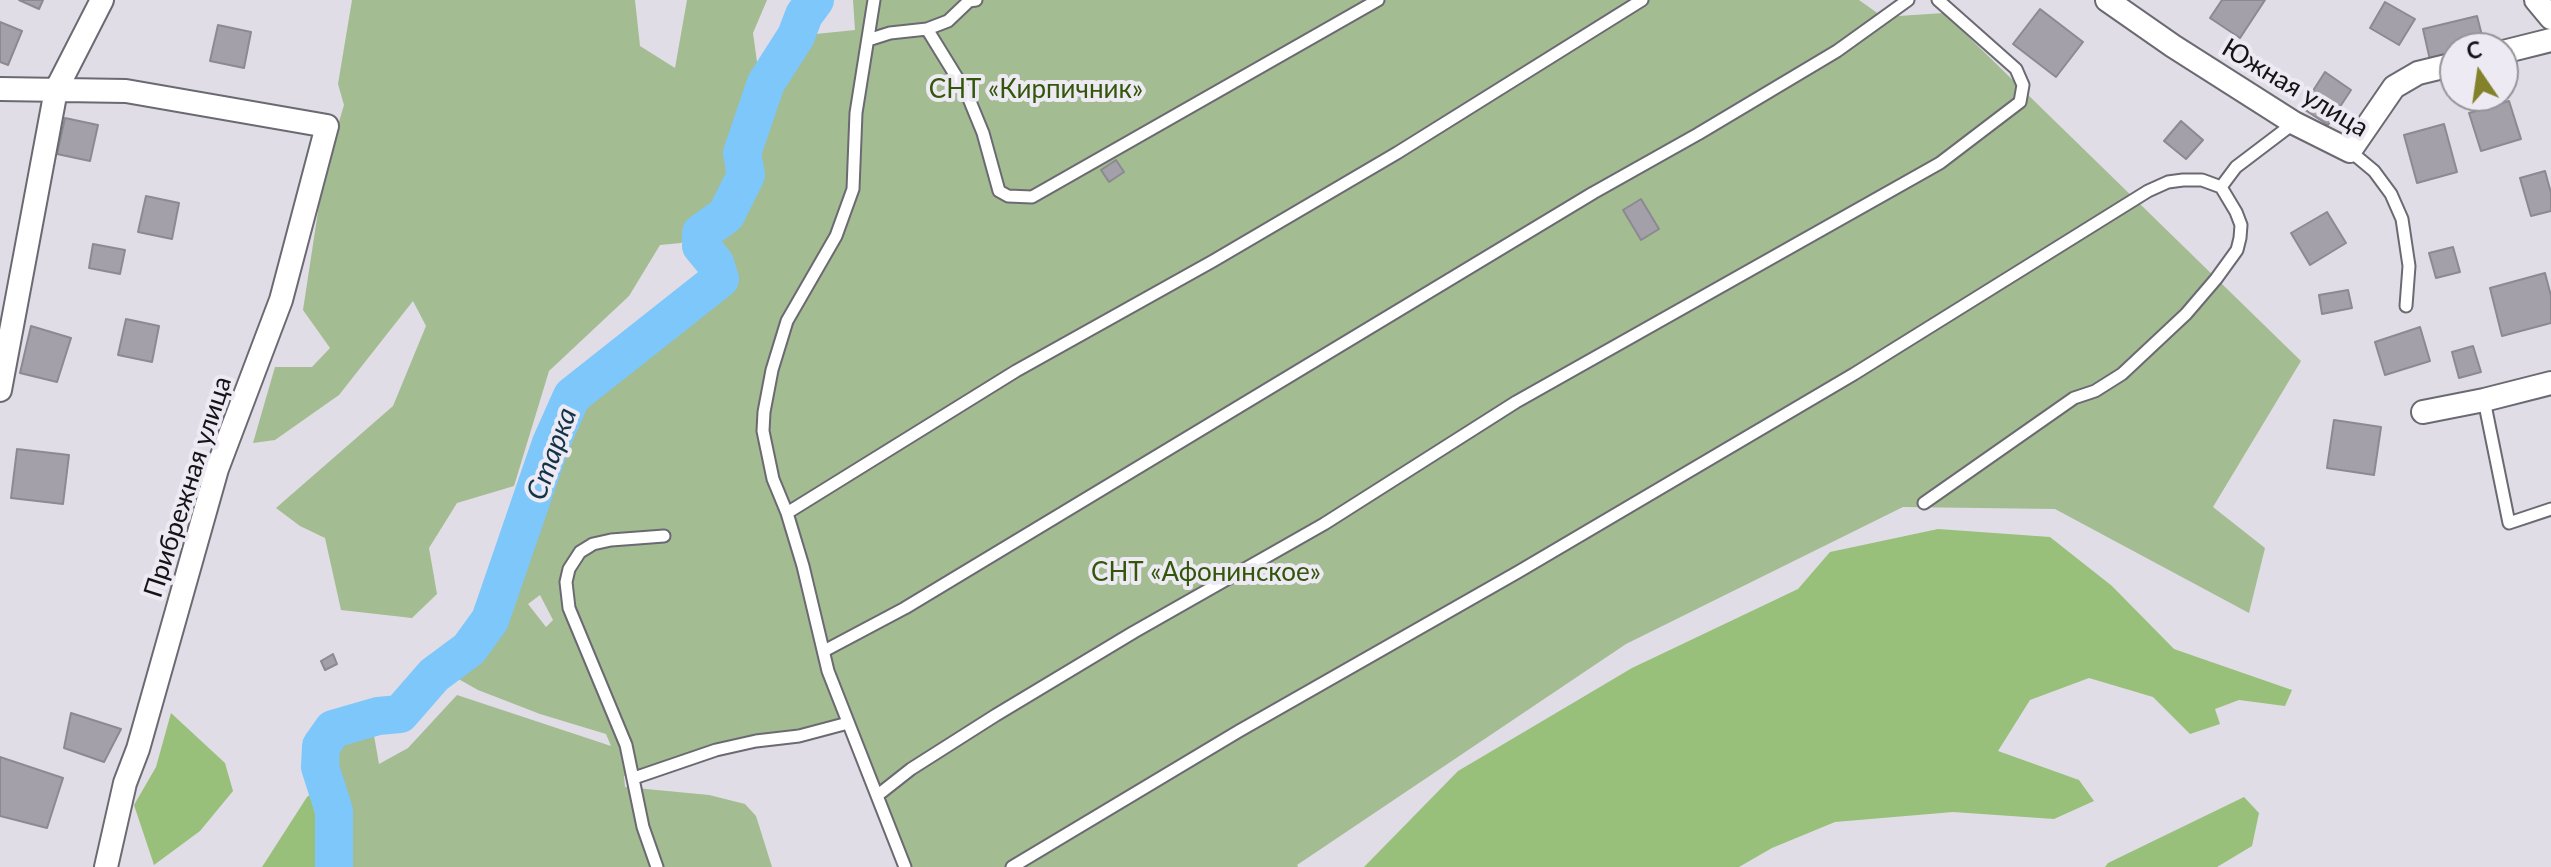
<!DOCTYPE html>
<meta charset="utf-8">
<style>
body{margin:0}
#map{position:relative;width:2551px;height:867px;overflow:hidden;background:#e0dde6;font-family:Lato,sans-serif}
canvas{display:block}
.north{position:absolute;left:2439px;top:32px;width:80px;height:80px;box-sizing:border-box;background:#edeaf3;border:2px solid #96949b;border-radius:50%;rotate:347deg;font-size:22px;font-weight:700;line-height:32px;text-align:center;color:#141316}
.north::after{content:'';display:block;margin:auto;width:28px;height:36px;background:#838129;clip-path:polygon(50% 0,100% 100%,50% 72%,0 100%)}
</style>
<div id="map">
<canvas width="2551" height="867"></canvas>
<div class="north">С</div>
</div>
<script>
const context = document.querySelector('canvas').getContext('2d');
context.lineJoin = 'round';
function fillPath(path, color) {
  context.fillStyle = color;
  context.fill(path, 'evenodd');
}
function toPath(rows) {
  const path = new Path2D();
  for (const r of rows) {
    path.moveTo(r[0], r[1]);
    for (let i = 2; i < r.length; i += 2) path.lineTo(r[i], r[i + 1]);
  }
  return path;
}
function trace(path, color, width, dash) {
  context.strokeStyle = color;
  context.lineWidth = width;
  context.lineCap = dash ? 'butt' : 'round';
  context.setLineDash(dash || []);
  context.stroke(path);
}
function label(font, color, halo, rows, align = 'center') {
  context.font = font + ' Lato,sans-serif';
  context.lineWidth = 8;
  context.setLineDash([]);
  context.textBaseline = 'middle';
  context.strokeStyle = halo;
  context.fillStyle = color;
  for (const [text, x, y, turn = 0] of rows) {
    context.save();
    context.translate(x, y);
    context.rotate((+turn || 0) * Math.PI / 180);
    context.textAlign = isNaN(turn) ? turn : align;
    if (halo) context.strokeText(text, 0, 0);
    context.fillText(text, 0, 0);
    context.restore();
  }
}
fillPath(toPath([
 [352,0,635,0,640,46,675,68,687,0,767,0,753,33,758,69,729,153,737,170,716,207,681,243,660,245,629,296,549,371,514,486,457,503,429,548,437,594,412,618,341,610,325,538,300,526,276,508,393,406,426,326,413,301,339,395,275,440,253,443,275,367,312,367,330,348,303,310,324,172,344,105,338,84],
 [853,0,1859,0,1883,17,1944,13,2301,361,2213,507,2265,548,2249,613,2055,509,1903,507,1626,644,1297,865,1298,867,910,867,852,716,624,776,625,787,709,795,745,804,756,816,772,867,340,867,341,801,325,767,324,749,334,733,372,724,379,764,408,748,457,695,611,746,606,734,540,714,478,690,446,672,473,652,497,627,518,560,521,558,516,548,551,443,572,396,720,279,715,263,701,246,701,233,726,215,746,176,742,153,766,83,796,36,855,30],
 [540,595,553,620,546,627,528,604]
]), '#a3bc91');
fillPath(toPath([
 [1938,529,2050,537,2112,586,2174,649,2292,690,2285,706,2239,700,2215,709,2220,724,2190,734,2153,697,2089,678,2030,700,1998,751,2079,780,2094,801,2054,819,1953,812,1835,822,1772,848,1739,867,1364,867,1458,771,1632,668,1798,589,1830,552],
 [171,713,225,763,233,791,200,831,154,865,134,805,156,767],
 [319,788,331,812,332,867,262,867,307,797],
 [2244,797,2259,813,2252,846,2217,867,2105,867,2108,863]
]), '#98c07a');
trace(toPath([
 [334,867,334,811,320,767,321,746,333,729,378,716,400,714,434,675,469,649,490,620,551,443,572,396,720,279,715,263,701,246,701,233,726,215,746,175,742,153,766,83,796,36,804,15,815,0]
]), '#7ec7fb', 38);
const building = toPath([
 [19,0,43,0,39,9,19,0],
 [2222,0,2265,0,2240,38,2210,18,2222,0],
 [2385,2,2415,19,2399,45,2370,28,2385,2],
 [2040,9,2083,42,2056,77,2013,44,2040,9],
 [2477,16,2485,47,2455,48,2455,54,2430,60,2423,29,2477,16],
 [0,22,22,31,8,65,0,62,0,22],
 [218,25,251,32,244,68,210,61,218,25],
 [2325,72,2351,90,2328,125,2302,108,2325,72],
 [2509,101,2521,139,2481,151,2469,113,2509,101],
 [65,118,98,125,90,161,57,154,65,118],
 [2181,121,2203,140,2186,159,2164,141,2181,121],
 [2444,124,2457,172,2417,183,2404,135,2444,124],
 [1116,160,1124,172,1109,182,1101,170,1116,160],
 [2545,171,2551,193,2551,211,2531,216,2520,178,2545,171],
 [146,196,179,203,172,239,138,232,146,196],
 [1641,199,1659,229,1641,240,1623,210,1641,199],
 [2327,212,2346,243,2310,265,2291,233,2327,212],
 [93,244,125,250,120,274,89,268,93,244],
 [2453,247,2460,272,2436,278,2429,253,2453,247],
 [2545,273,2551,296,2551,323,2502,336,2490,288,2545,273],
 [2348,290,2352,308,2322,314,2319,295,2348,290],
 [126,319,159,326,152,362,118,355,126,319],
 [31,326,71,338,57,382,20,373,31,326],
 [2420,327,2430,361,2385,375,2375,342,2420,327],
 [2473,346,2481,372,2459,378,2452,352,2473,346],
 [2334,420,2381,427,2374,475,2327,468,2334,420],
 [17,449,69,455,63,504,11,498,17,449],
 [333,654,337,664,325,670,321,661,333,654],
 [71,713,121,729,104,762,64,748,71,713],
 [0,757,63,778,47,828,0,816,0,757]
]);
fillPath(building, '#a3a0a9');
trace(building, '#8c8991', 2);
const service = toPath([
 [874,0,856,113,853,189,836,236,787,321,772,370,764,412,763,431,773,479,787,513,803,566,828,671,905,867],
 [927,29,967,94,983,133,999,191,1008,196,1032,197,1378,0],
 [868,40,890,33,927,29,948,21,969,1,976,0],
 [2350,151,2374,171,2391,194,2402,219,2409,266,2406,306],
 [2484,400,2509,523,2551,509],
 [1924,503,2074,398,2095,391,2122,374,2186,314,2216,279,2237,250,2240,238,2241,225,2236,212,2221,187,2236,167,2294,123],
 [787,513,1016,371,1213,261,1397,153,1642,0],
 [824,651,905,608,1593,193,1698,134,1837,51,1908,0],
 [634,778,716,750,756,741,799,736,848,723],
 [878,795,911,769,996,715,1134,632,1324,524,1516,402,1940,163,2020,102,2023,85,2016,69,1938,0],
 [657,867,643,827,626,745,569,608,566,582,569,569,580,552,593,544,611,540,664,536],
 [1012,867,1239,731,1518,572,1854,374,2148,191,2168,182,2183,180,2202,180,2221,187]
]);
const minor = toPath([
 [2107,0,2173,46,2294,123,2350,151,2394,87,2418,73,2455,64],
 [2536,0,2551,18],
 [2503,52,2551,40],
 [0,89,126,91,327,126,281,300,217,469,138,749,125,783,106,867],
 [0,390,56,90,102,0],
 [2423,412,2484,400,2551,383]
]);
trace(service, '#6b6971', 15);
trace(minor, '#6b6971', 26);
trace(service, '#fff', 11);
trace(minor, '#fff', 22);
label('26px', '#141316', '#edeaf3', [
 ["Южная улица",2295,88,31],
 ["Прибрежная улица",188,487,-72]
]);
label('26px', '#33560b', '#edeaf3', [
 ["СНТ «Кирпичник»",1036,90],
 ["СНТ «Афонинское»",1206,573]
]);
label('italic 28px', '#133348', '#edeaf3', [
 ["Старка",552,454,-70]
]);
</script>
